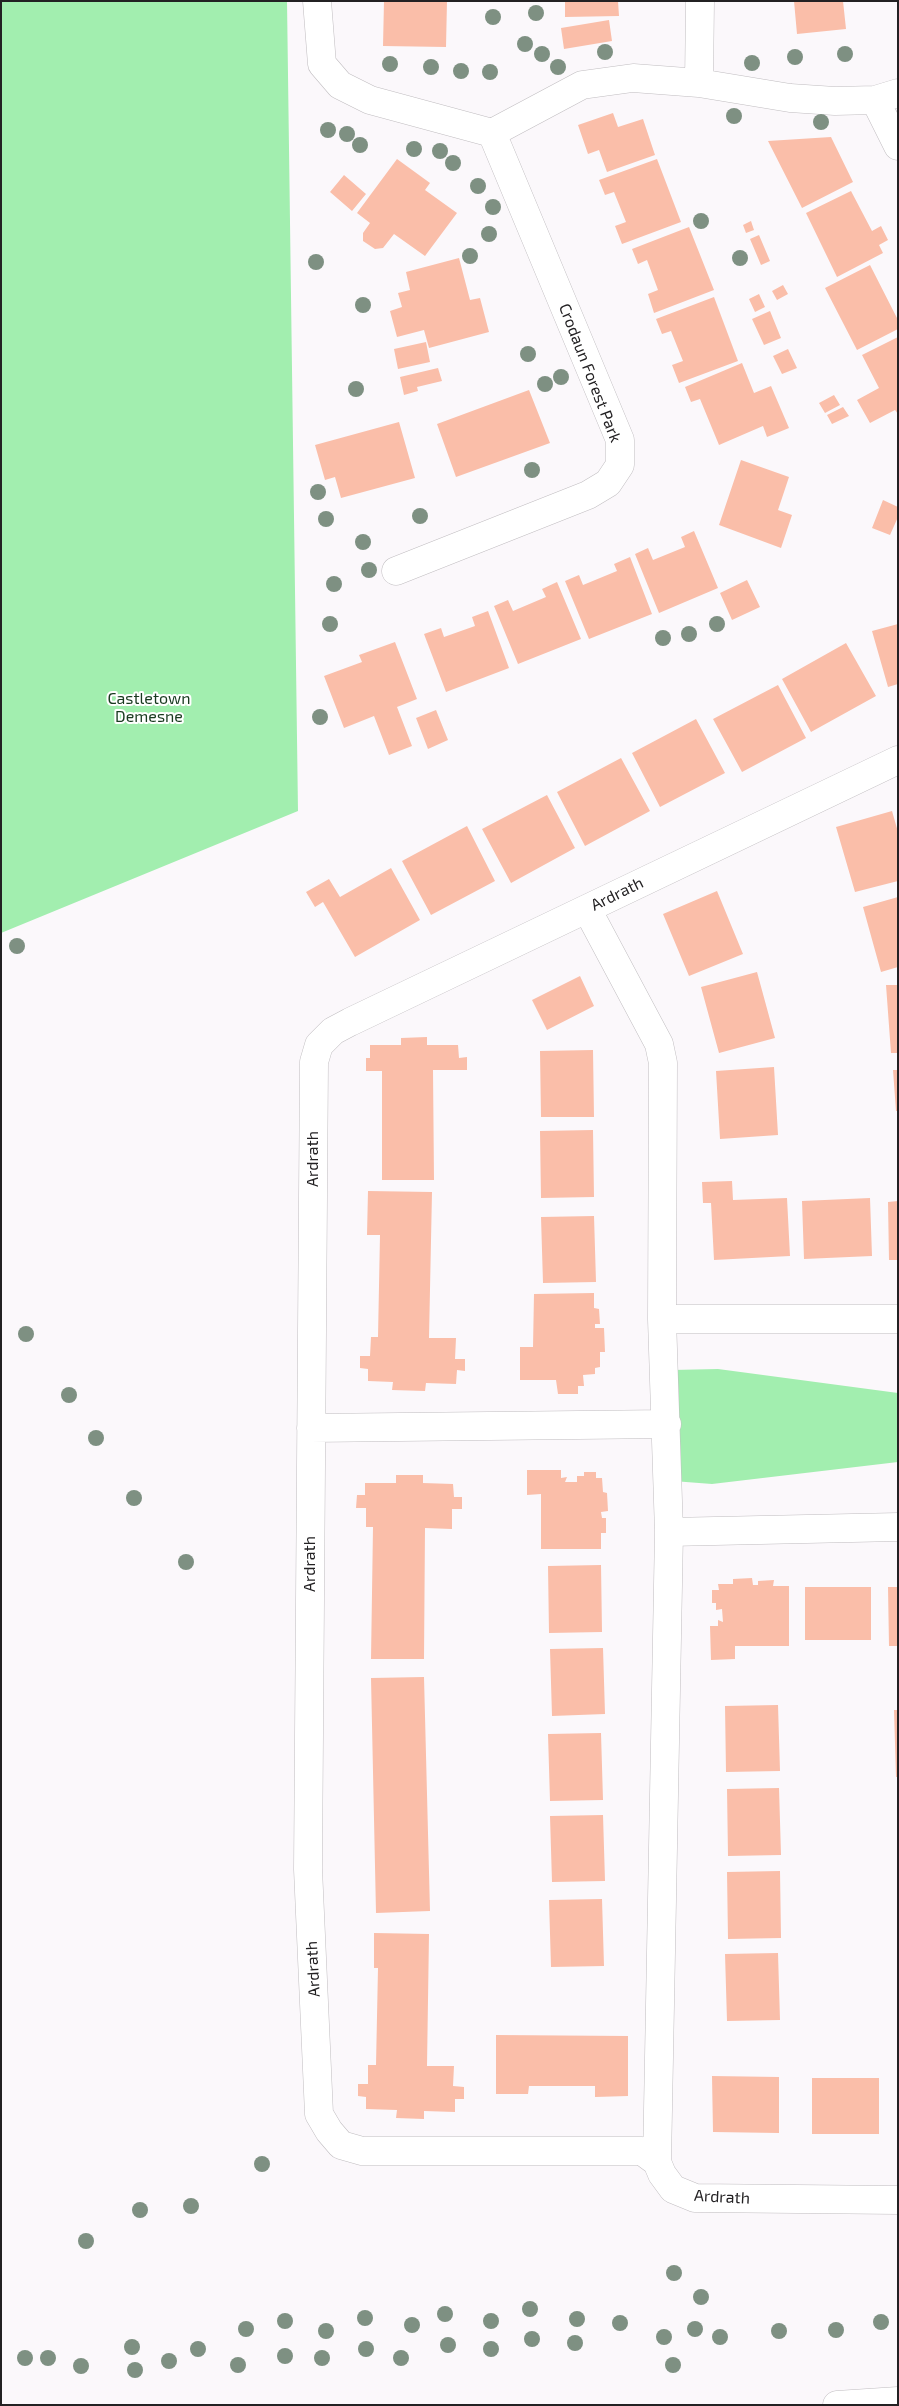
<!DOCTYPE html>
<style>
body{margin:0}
#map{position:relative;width:899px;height:2406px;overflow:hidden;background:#fbf8fb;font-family:"Exo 2",sans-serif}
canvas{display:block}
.frame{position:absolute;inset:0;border:2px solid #232123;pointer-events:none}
</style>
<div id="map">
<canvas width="899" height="2406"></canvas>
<div class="frame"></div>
</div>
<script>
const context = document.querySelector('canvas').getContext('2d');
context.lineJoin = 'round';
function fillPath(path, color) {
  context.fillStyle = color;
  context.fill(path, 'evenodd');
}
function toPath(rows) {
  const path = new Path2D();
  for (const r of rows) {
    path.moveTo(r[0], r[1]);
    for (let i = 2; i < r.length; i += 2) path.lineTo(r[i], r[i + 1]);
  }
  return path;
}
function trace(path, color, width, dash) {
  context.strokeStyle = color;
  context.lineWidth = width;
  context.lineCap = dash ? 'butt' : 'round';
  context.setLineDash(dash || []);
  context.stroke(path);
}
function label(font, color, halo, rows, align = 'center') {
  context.font = font + ' "Exo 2",sans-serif';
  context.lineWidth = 4;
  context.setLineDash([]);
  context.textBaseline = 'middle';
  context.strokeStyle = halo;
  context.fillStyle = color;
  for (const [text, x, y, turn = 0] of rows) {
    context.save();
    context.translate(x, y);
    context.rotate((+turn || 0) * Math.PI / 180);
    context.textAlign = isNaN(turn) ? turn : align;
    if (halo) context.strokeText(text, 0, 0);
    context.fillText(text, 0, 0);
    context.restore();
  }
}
fillPath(toPath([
 [1,1,287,1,298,811,1,933],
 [718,1369,898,1393,898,1462,712,1484,673,1481,672,1370]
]), '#a2eeaf');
fillPath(toPath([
 [384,1,447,1,446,47,383,46],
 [565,1,618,1,619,16,565,17],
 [794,1,843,1,846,29,797,34],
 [609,20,612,41,564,49,561,28],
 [613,113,618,127,643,119,655,155,607,172,599,150,588,154,578,125],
 [831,137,853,182,802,208,768,141],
 [397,159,430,183,425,190,457,213,425,256,394,234,383,248,375,249,363,241,363,233,370,223,357,213],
 [657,159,681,222,622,244,615,226,626,222,614,192,605,195,599,180],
 [344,175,366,194,352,211,330,192],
 [851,191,872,231,881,226,888,240,879,245,883,253,837,277,806,213],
 [751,221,754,230,746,233,743,225],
 [689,227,714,290,654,313,648,294,658,290,647,260,638,264,632,249],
 [759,235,770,261,761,265,750,239],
 [459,258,470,300,480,298,489,332,429,348,424,330,397,337,390,311,402,307,398,293,410,290,406,272],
 [870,265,898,320,898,329,857,350,825,288],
 [783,285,788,294,777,300,772,291],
 [759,294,765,307,755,312,749,299],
 [714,297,738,361,679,383,672,365,683,361,671,331,662,334,656,319],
 [770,311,781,338,764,345,752,319],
 [898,337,898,414,895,410,870,423,857,400,879,388,862,355],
 [426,342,430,362,398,369,394,349],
 [788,349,797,368,782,374,773,356],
 [742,363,754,393,771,386,789,428,767,437,763,426,719,445,700,399,691,402,685,387],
 [438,368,442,381,417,387,418,391,404,395,400,377],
 [529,390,550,443,456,477,437,424],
 [834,395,840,405,825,413,819,403],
 [843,407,849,416,832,424,827,415],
 [399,422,415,478,341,498,335,477,325,480,315,445],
 [741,460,789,477,778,510,792,515,781,548,719,525],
 [883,500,898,507,898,517,890,535,872,528],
 [694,531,718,588,659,613,635,554,648,548,653,560,685,547,681,537],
 [630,557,652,614,589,639,565,581,579,575,583,585,617,571,614,564],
 [747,580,760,607,732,620,720,593],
 [557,582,581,639,518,664,494,606,508,600,513,611,546,597,542,589],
 [488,611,509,668,446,692,424,634,441,628,444,637,475,626,472,617],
 [898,624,898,684,888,687,872,631],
 [395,642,417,699,397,707,412,746,389,755,374,716,344,728,324,676,362,662,359,655],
 [846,643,876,696,811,732,782,679],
 [778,685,806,738,742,772,713,719],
 [436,710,448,740,428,749,416,718],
 [696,719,725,773,660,807,632,753],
 [621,758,650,811,585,846,557,792],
 [547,795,575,848,511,883,482,829],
 [892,811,898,832,898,881,855,892,836,827],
 [467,826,495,881,431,915,402,861],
 [391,868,420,920,355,957,323,902,315,907,306,892,329,879,340,897],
 [717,891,743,954,689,976,663,914],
 [898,897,898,967,881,972,863,907],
 [757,972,775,1038,719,1053,701,987],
 [580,976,594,1006,547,1030,532,1000],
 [886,985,898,985,898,1053,891,1053],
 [427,1037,427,1045,458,1045,459,1058,467,1057,467,1070,433,1070,434,1180,382,1180,382,1071,366,1071,366,1058,370,1058,370,1045,401,1045,401,1038],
 [593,1050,594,1117,541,1117,540,1051],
 [774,1067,778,1135,720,1139,716,1071],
 [893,1070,898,1070,898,1111,896,1111],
 [593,1130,594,1197,541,1198,540,1131],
 [732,1181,733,1200,787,1198,790,1256,714,1260,711,1203,703,1203,702,1182],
 [368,1191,432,1192,429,1338,456,1338,455,1359,465,1359,465,1371,457,1370,456,1384,426,1383,425,1391,392,1390,393,1382,368,1381,368,1369,360,1368,360,1356,370,1356,371,1337,378,1337,380,1235,367,1235],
 [870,1198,872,1256,804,1259,802,1201],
 [898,1201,898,1260,889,1260,888,1202],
 [594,1216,596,1282,543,1283,541,1217],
 [594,1293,594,1308,599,1309,600,1324,595,1324,595,1328,604,1328,605,1352,600,1352,600,1367,595,1368,595,1374,583,1375,584,1386,578,1386,578,1394,558,1394,556,1380,520,1380,520,1347,533,1347,534,1294],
 [527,1470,561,1470,561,1478,567,1477,565,1482,577,1482,577,1476,584,1476,584,1472,596,1472,596,1478,602,1478,603,1492,607,1493,608,1511,601,1512,602,1518,606,1518,606,1533,601,1533,601,1549,541,1549,541,1494,527,1495],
 [396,1475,423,1475,423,1483,453,1484,454,1497,462,1497,462,1509,452,1509,452,1529,425,1528,424,1659,371,1659,373,1527,366,1527,366,1508,356,1508,357,1495,365,1495,365,1483,396,1483],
 [601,1565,602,1632,549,1633,548,1566],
 [752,1578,753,1585,758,1585,758,1581,774,1580,773,1586,789,1586,789,1646,735,1646,735,1659,711,1660,710,1626,718,1626,718,1620,723,1622,722,1609,716,1610,716,1603,712,1603,712,1590,719,1590,718,1584,733,1584,733,1579],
 [805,1587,871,1587,871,1640,805,1640],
 [888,1587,898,1587,898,1646,889,1646],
 [603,1648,605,1714,552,1716,550,1649],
 [424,1677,430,1911,376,1913,371,1678],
 [778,1705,780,1771,726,1772,725,1706],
 [894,1710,898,1710,898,1777,896,1777],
 [601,1733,603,1800,550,1801,548,1734],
 [779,1788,781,1855,728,1856,727,1789],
 [603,1815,605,1881,552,1882,550,1816],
 [780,1871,781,1938,728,1939,727,1872],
 [602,1899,604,1966,551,1967,549,1900],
 [374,1933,429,1934,427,2066,454,2066,453,2086,464,2087,464,2099,455,2099,455,2112,424,2111,424,2119,396,2118,397,2110,366,2109,366,2097,358,2096,358,2084,368,2084,368,2065,376,2065,378,1968,374,1968],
 [778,1953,780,2020,727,2021,725,1954],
 [496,2035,628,2036,628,2096,595,2097,595,2086,529,2086,528,2094,496,2094],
 [712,2076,779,2077,779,2133,713,2132],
 [812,2078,879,2078,879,2134,812,2134]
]), '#fabea9');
const street = toPath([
 [317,1,322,64,340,85,370,100,492,133,582,85,633,78,699,83,790,98,835,101,875,100,898,93],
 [699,83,700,1],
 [875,100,898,146],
 [396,571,588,495,608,483,620,465,620,440,492,133],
 [898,760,350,1022,333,1031,319,1045,314,1062,308,1869,319,2114,329,2131,341,2145,362,2151,642,2151,657,2162,662,2174,673,2189,695,2198,898,2200],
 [587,909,659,1044,663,1063,662,1319,669,1532,898,1527],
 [662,1319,898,1319],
 [311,1428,667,1424],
 [657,2162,669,1532]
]);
const secondary = toPath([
 [837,2405,898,2401]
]);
trace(street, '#c0bdc0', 29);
trace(secondary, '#c0bdc0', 29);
trace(street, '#fff', 28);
trace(secondary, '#fff', 28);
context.fillStyle = '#7e9082';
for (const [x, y] of [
 [536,13],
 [493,17],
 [525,44],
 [605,52],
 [542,54],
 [845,54],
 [795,57],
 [752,63],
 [390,64],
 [431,67],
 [558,67],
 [461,71],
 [490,72],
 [734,116],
 [821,122],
 [328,130],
 [347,134],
 [360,145],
 [414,149],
 [440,151],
 [453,163],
 [478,186],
 [493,207],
 [701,221],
 [489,234],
 [470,256],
 [740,258],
 [316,262],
 [363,305],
 [528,354],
 [561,377],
 [545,384],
 [356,389],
 [532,470],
 [318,492],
 [420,516],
 [326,519],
 [363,542],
 [369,570],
 [334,584],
 [330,624],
 [717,624],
 [689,634],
 [663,638],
 [320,717],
 [17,946],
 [26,1334],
 [69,1395],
 [96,1438],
 [134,1498],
 [186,1562],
 [262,2164],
 [191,2206],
 [140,2210],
 [86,2241],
 [674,2273],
 [701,2297],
 [530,2309],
 [445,2314],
 [365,2318],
 [577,2319],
 [285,2321],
 [491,2321],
 [881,2322],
 [620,2323],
 [412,2325],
 [246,2329],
 [695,2329],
 [836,2330],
 [326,2331],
 [779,2331],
 [664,2337],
 [720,2337],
 [532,2339],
 [575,2343],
 [448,2345],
 [132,2347],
 [198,2349],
 [366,2349],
 [491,2349],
 [285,2356],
 [25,2358],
 [48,2358],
 [322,2358],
 [401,2358],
 [169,2361],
 [238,2365],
 [673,2365],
 [81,2366],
 [135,2370]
]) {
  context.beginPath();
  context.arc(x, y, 8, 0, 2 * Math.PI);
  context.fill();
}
label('16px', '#232123', '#fff', [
 ["Crodaun Forest Park",590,373,69],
 ["Ardrath",617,894,-26],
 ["Ardrath",313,1159,-90],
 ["Ardrath",310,1564,-90],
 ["Ardrath",313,1969,-93],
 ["Ardrath",722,2197,3]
]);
label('16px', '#183a1f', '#fff', [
 ["Castletown",149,699],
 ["Demesne",149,717]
]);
</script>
